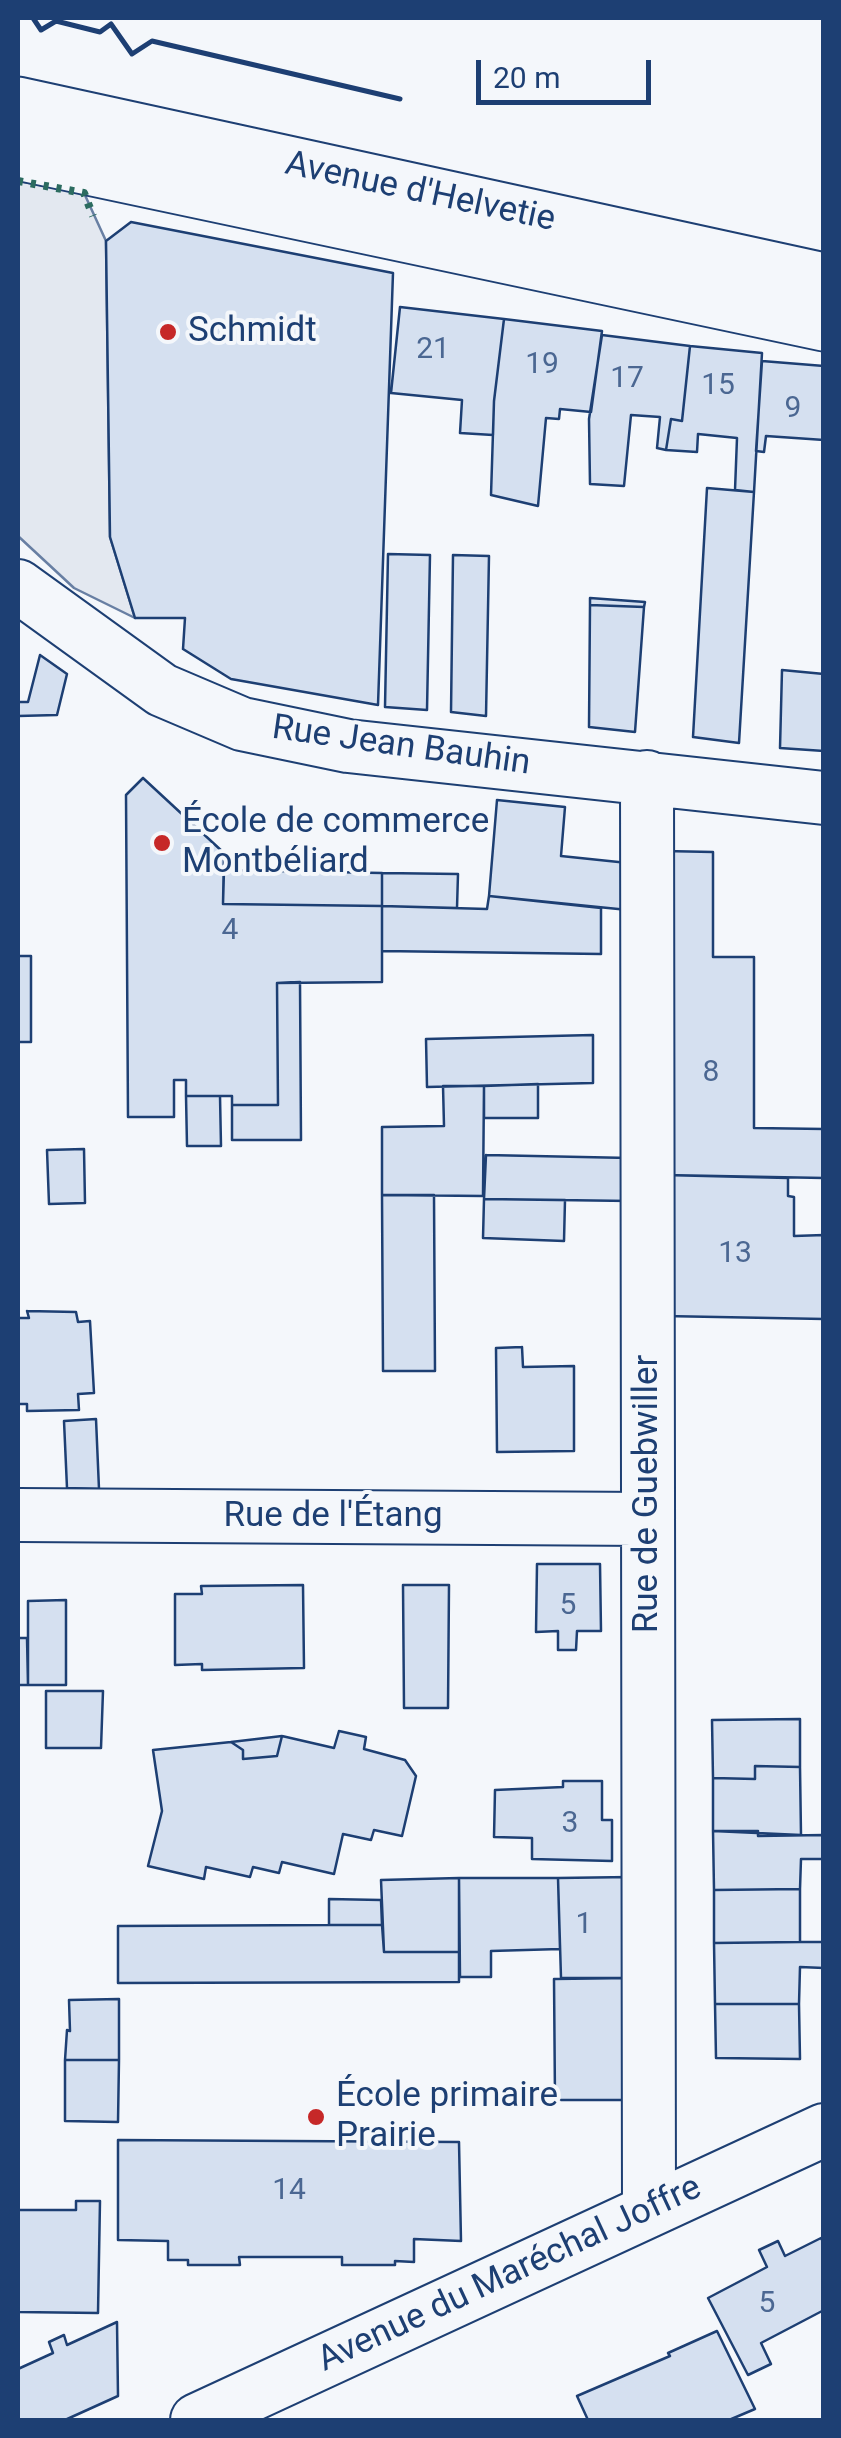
<!DOCTYPE html>
<meta charset="utf-8">
<style>
body{margin:0}
#map{position:relative;width:841px;height:2438px;overflow:hidden;background:#f4f7fb;font-family:Roboto,sans-serif}
canvas{display:block}
.frame{position:absolute;inset:0;border:20px solid #1d3f73;pointer-events:none}
.scale{position:absolute;left:476px;top:60px;width:175px;height:45px;box-sizing:border-box;border:5px solid #1d3f73;border-top:0;padding-left:12px;font-size:30px;line-height:35px;white-space:nowrap;color:#1d3f73;-webkit-text-stroke:8px #f4f7fb;paint-order:stroke}
</style>
<div id="map">
<canvas width="841" height="2438"></canvas>
<div class="frame"></div>
<div class="scale">20 m</div>
</div>
<script>
const context = document.querySelector('canvas').getContext('2d');
context.lineJoin = 'round';
function fillPath(path, color) {
  context.fillStyle = color;
  context.fill(path, 'evenodd');
}
function toPath(rows) {
  const path = new Path2D();
  for (const r of rows) {
    path.moveTo(r[0], r[1]);
    for (let i = 2; i < r.length; i += 2) path.lineTo(r[i], r[i + 1]);
  }
  return path;
}
function trace(path, color, width, dash) {
  context.strokeStyle = color;
  context.lineWidth = width;
  context.lineCap = dash ? 'butt' : 'round';
  context.setLineDash(dash || []);
  context.stroke(path);
}
function label(font, color, halo, rows, align = 'center') {
  context.font = font + ' Roboto,sans-serif';
  context.lineWidth = 8;
  context.setLineDash([]);
  context.textBaseline = 'middle';
  context.strokeStyle = halo;
  context.fillStyle = color;
  for (const [text, x, y, turn = 0] of rows) {
    context.save();
    context.translate(x, y);
    context.rotate((+turn || 0) * Math.PI / 180);
    context.textAlign = isNaN(turn) ? turn : align;
    if (halo) context.strokeText(text, 0, 0);
    context.fillText(text, 0, 0);
    context.restore();
  }
}
const parking = toPath([
 [18,181,84,193,106,241,110,537,135,618,74,588,18,536,18,181]
]);
fillPath(parking, '#e3e8f0');
trace(parking, '#687fa3', 2.5);
const building = toPath([
 [131,222,393,273,378,705,231,679,183,649,185,618,135,618,110,537,106,241,131,222],
 [400,307,504,319,494,401,493,435,460,433,462,400,391,393,400,307],
 [504,319,602,331,591,412,560,409,559,419,546,418,538,506,491,495,494,401,504,319],
 [602,335,690,346,682,421,671,419,666,450,657,448,660,417,631,415,624,486,590,484,589,419,602,335],
 [690,346,762,353,754,492,735,490,737,438,698,434,697,452,666,450,671,419,682,421,690,346],
 [762,361,824,366,824,440,766,436,764,452,756,451,762,361],
 [707,488,754,492,739,743,693,737,707,488],
 [388,554,430,555,427,710,385,707,388,554],
 [453,555,489,556,486,716,451,712,453,555],
 [590,598,645,602,644,607,590,605,590,598],
 [590,605,644,607,635,732,589,727,590,605],
 [40,655,67,674,57,715,18,716,18,702,28,702,40,655],
 [782,670,824,674,824,751,780,748,782,670],
 [143,778,224,853,223,904,382,906,382,982,277,983,278,1105,232,1105,232,1096,186,1096,186,1080,174,1080,174,1117,128,1117,126,795,143,778],
 [497,800,565,807,561,856,628,863,628,910,489,896,497,800],
 [664,851,713,852,713,957,754,957,754,1128,824,1129,824,1178,664,1175,664,851],
 [224,870,382,873,382,906,223,904,224,870],
 [382,873,458,874,457,908,382,906,382,873],
 [489,896,601,908,601,954,382,951,382,906,487,909,489,896],
 [18,956,31,956,31,1042,18,1042,18,956],
 [300,982,301,1140,232,1140,232,1105,278,1105,277,983,300,982],
 [593,1035,593,1083,427,1087,426,1039,593,1035],
 [538,1084,538,1118,484,1118,484,1086,538,1084],
 [443,1086,484,1086,483,1196,382,1195,382,1127,444,1126,443,1086],
 [186,1096,220,1096,221,1146,187,1146,186,1096],
 [84,1149,85,1203,49,1204,47,1150,84,1149],
 [486,1155,630,1158,630,1201,484,1199,486,1155],
 [664,1175,788,1178,788,1196,794,1197,794,1236,824,1235,824,1319,664,1316,664,1175],
 [382,1195,434,1195,435,1371,383,1371,382,1195],
 [484,1199,565,1200,564,1241,483,1238,484,1199],
 [27,1311,76,1312,78,1322,90,1321,94,1393,78,1394,79,1410,27,1411,27,1404,18,1404,18,1318,29,1318,27,1311],
 [522,1347,523,1367,574,1366,574,1451,497,1452,496,1348,522,1347],
 [96,1419,99,1489,67,1488,64,1421,96,1419],
 [537,1564,600,1564,601,1631,577,1631,576,1650,558,1650,558,1631,536,1632,537,1564],
 [303,1585,304,1668,202,1670,202,1664,175,1665,175,1594,202,1594,201,1586,303,1585],
 [403,1585,449,1585,448,1708,404,1708,403,1585],
 [66,1600,66,1685,28,1685,28,1601,66,1600],
 [18,1638,27,1638,28,1685,18,1685,18,1638],
 [46,1691,103,1691,101,1748,46,1748,46,1691],
 [800,1719,800,1767,755,1766,755,1779,713,1778,712,1720,800,1719],
 [339,1731,366,1737,364,1749,405,1760,416,1776,402,1836,374,1830,371,1840,343,1834,334,1874,282,1862,279,1873,253,1867,250,1877,206,1867,204,1879,148,1866,162,1811,153,1750,231,1742,243,1750,243,1759,277,1756,282,1736,334,1748,339,1731],
 [282,1736,277,1756,243,1759,243,1750,231,1742,282,1736],
 [755,1766,800,1767,801,1835,713,1831,713,1778,755,1779,755,1766],
 [563,1781,602,1781,602,1820,612,1820,612,1861,532,1859,532,1838,494,1837,495,1790,563,1787,563,1781],
 [713,1831,758,1831,758,1836,824,1835,824,1859,801,1859,800,1889,714,1890,713,1831],
 [631,1877,631,1978,561,1978,558,1878,631,1877],
 [459,1878,558,1878,560,1949,491,1951,491,1977,460,1977,459,1878],
 [459,1878,459,1952,384,1952,381,1880,459,1878],
 [800,1889,800,1942,714,1943,714,1890,800,1889],
 [329,1899,381,1900,382,1925,329,1925,329,1899],
 [329,1925,382,1925,384,1952,459,1952,459,1982,118,1983,118,1926,329,1925],
 [800,1942,824,1942,824,1968,800,1967,799,2004,715,2004,714,1943,800,1942],
 [631,1978,633,2100,555,2100,554,1979,631,1978],
 [119,1999,119,2060,65,2060,67,2030,70,2031,69,2000,119,1999],
 [715,2004,799,2004,800,2059,716,2058,715,2004],
 [65,2060,119,2060,118,2122,65,2121,65,2060],
 [118,2140,459,2142,461,2241,414,2239,414,2262,395,2261,395,2265,342,2265,342,2257,239,2257,240,2265,188,2265,188,2260,168,2260,168,2241,118,2240,118,2140],
 [76,2201,100,2201,98,2313,18,2312,18,2210,76,2210,76,2201],
 [821,2238,824,2244,824,2310,761,2343,771,2364,748,2375,708,2298,767,2267,759,2250,778,2241,785,2256,821,2238],
 [117,2322,118,2396,65,2420,18,2420,18,2369,53,2353,49,2342,64,2335,67,2345,117,2322],
 [717,2331,755,2409,729,2420,588,2420,577,2396,670,2356,668,2353,717,2331]
]);
fillPath(building, '#d5e0f0');
trace(building, '#1d3f73', 2.5);
const street = toPath([
 [18,586,162,690,242,724,348,746,824,798],
 [647,777,649,2211],
 [18,1515,648,1519],
 [197,2420,824,2130]
]);
const secondary = toPath([
 [18,105,824,281],
 [18,152,824,323]
]);
trace(street, '#1d3f73', 56);
trace(secondary, '#1d3f73', 59);
trace(street, '#f4f7fb', 52);
trace(secondary, '#f4f7fb', 55);
trace(toPath([
 [18,181,84,193,93,216]
]), '#2c6c60', 8, [5, 8]);
trace(toPath([
 [33,18,41,30,56,21,100,32,111,24,132,54,152,41,400,99]
]), '#1d3f73', 5);
for (const [x, y, r, color] of [
 [168,332,10,"#c62828"],
 [162,843,10,"#c62828"],
 [316,2117,10,"#c62828"]
]) {
  const dot = new Path2D();
  dot.arc(x, y, r, 0, 2 * Math.PI);
  context.fillStyle = color;
  context.fill(dot);
  trace(dot, '#f4f7fb', 4);
}
label('30px', '#4b6792', null, [
 ["21",433,350],
 ["19",542,365],
 ["17",627,379],
 ["15",718,386],
 ["9",793,409],
 ["4",230,931],
 ["8",711,1073],
 ["13",735,1254],
 ["5",568,1606],
 ["3",570,1824],
 ["1",584,1925],
 ["14",289,2191],
 ["5",767,2304]
]);
label('35px', '#1d3f73', '#f4f7fb', [
 ["Avenue d'Helvetie",420,193,12],
 ["Rue Jean Bauhin",401,747,8],
 ["Rue de Guebwiller",648,1494,-90],
 ["Rue de l'Étang",333,1517],
 ["Avenue du Maréchal Joffre",510,2275,-25]
]);
label('35px', '#1d3f73', '#f4f7fb', [
 ["Schmidt",188,332],
 ["École de commerce",182,823],
 ["Montbéliard",182,863],
 ["École primaire",336,2097],
 ["Prairie",336,2137]
], 'left');
</script>
